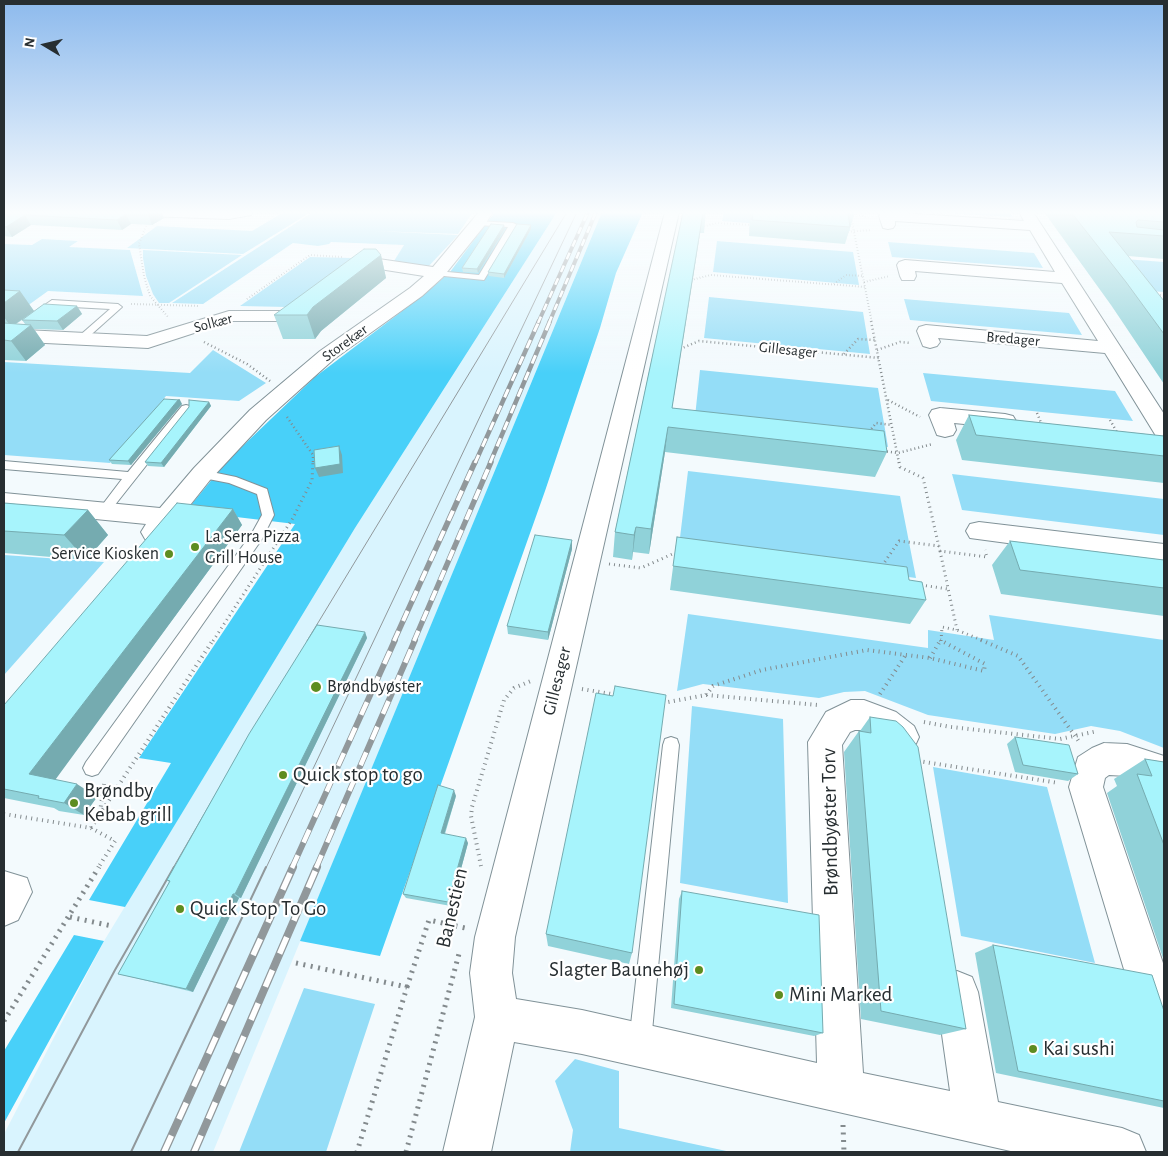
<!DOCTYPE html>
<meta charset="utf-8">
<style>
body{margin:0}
#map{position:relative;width:1168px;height:1156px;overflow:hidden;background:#f3fafd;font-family:"Alegreya Sans",sans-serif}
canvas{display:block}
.frame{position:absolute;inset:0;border:5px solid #272e31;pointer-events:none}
.north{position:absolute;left:20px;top:20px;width:50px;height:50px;-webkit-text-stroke:4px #fff;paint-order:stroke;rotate:279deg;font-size:14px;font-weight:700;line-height:20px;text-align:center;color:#272e31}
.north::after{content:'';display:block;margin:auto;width:18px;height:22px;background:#272e31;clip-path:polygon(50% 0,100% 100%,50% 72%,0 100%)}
</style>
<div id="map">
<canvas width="1168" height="1156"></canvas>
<div class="frame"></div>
<div class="north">N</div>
</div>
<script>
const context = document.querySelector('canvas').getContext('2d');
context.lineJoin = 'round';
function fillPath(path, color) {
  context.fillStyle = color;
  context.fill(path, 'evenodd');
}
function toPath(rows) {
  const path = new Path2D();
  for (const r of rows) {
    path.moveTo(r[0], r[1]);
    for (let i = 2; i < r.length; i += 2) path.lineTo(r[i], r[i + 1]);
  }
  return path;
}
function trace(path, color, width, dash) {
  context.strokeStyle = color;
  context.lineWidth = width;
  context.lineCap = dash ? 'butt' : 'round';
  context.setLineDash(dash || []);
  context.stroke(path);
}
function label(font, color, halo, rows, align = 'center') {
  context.font = font + ' "Alegreya Sans",sans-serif';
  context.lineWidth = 4.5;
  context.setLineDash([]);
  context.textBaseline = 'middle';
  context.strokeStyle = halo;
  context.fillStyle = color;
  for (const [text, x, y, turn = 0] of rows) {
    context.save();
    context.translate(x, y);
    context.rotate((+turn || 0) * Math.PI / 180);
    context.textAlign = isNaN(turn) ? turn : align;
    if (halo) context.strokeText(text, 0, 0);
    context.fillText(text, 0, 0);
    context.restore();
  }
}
fillPath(toPath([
 [557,212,602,212,213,1152,4,1152,4,1134,104,941,355,528]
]), '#d9f4fe');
fillPath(toPath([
 [284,212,311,212,243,254,127,248,157,226,252,231],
 [313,212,473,212,458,234,374,231,458,235,427,268,394,261,404,245,331,242,329,244,318,246,293,243,203,304,172,303],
 [724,212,847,212,850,231,722,221],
 [926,212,1009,212,1013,217],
 [42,239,78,241,69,247,130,250,143,296,48,291,23,309,4,308,4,244,32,245],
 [717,241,853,252,859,285,713,272],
 [888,242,1034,253,1043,268,892,257],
 [143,250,242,255,169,303,159,303,153,294,146,276,143,258],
 [310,257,352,258,287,307,240,306],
 [1124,259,1164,262,1164,292,1149,291],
 [709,297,863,312,870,354,704,338],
 [904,299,1069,313,1082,335,910,320],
 [213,350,266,383,239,401,166,396,110,463,4,455,4,362,190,373],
 [700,370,878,388,888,447,694,426],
 [923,373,1115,391,1133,421,931,401],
 [688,471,900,496,916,578,679,546],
 [952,474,1164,499,1164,535,962,510],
 [4,555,104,562,4,675],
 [688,614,928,648,928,630,994,640,989,615,1164,640,1164,748,1120,731,1091,726,1055,734,928,715,865,691,844,692,819,698,703,684,677,691],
 [692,706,783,719,788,903,680,883],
 [933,767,1047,787,1095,963,961,936],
 [304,988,375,1004,326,1152,239,1152],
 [575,1059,619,1071,619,1128,731,1152,570,1152,573,1130,555,1081]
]), '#94ddf7');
fillPath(toPath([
 [495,212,557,212,355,528,125,907,89,900,171,763,139,758,295,524,186,511,228,460,315,377,426,293,450,272],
 [602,212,643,212,616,273,600,328,545,491,380,956,300,941],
 [74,935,104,941,4,1123,4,1051]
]), '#48d0f9');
const lane = toPath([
 [476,221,513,223,517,225,484,280,434,275,433,273,437,271,479,275,508,227,479,225,475,223,476,221],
 [52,300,118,304,122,307,84,341,81,342,76,339,78,337,110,309,54,306,39,317,33,317,33,313,52,300],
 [186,405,190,406,191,408,190,410,107,515,103,516,97,512,122,479,4,469,4,461,128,472,182,406,186,405],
 [202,470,236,477,267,489,274,515,262,539,98,774,92,776,86,774,83,768,86,762,252,533,262,515,257,494,229,483,198,477,196,474,198,471,202,470],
 [671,737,677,739,679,745,651,1042,648,1050,640,1053,632,1050,629,1042,663,745,665,739,671,737]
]);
const street = toPath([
 [140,212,253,212,251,215,229,219,147,216,142,215,140,212],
 [479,212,493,212,484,226,443,277,422,296,334,359,266,420,210,480,163,539,154,541,145,539,141,532,146,524,4,510,4,493,160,508,194,468,250,410,320,351,410,288,424,276,373,268,350,279,344,278,342,274,344,270,354,264,372,258,433,267,479,212],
 [665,212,679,212,515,937,512,973,516,999,582,1010,817,1063,808,742,826,712,851,700,864,700,896,712,914,726,919,737,914,748,902,752,890,748,872,734,863,730,855,730,850,732,842,745,863,1073,950,1091,936,992,942,977,957,971,972,977,978,992,998,1102,1122,1128,1139,1135,1146,1152,1015,1152,582,1054,514,1042,491,1152,443,1152,475,1017,470,973,475,937,665,212],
 [886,212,1024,221,1019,212,1033,212,1164,414,1164,438,1156,436,1105,353,938,338,940,342,937,346,930,348,923,346,917,331,919,327,926,325,1098,341,1062,283,915,271,916,276,914,280,902,280,900,276,897,265,899,262,905,260,1055,272,1030,230,895,221,895,225,893,228,888,229,883,228,879,216,881,213,886,212],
 [309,299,315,300,318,304,303,317,286,321,231,321,148,348,4,341,4,329,147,336,229,311,285,311,309,299],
 [940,408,1005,414,1013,416,1016,421,1013,426,1005,428,954,423,956,430,953,435,945,437,937,435,929,415,932,410,940,408],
 [979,522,1164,544,1164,564,970,538,966,531,970,524,979,522],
 [1104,743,1127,744,1164,756,1164,794,1152,789,1144,781,1127,776,1109,775,1105,778,1103,787,1164,966,1164,1051,1149,1044,1142,1029,1069,787,1078,757,1092,748,1104,743],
 [4,871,27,878,32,892,18,920,4,926,4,871]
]);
trace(lane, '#819298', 2);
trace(street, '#819298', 2);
trace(toPath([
 [850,212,872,323],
 [851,212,869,218],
 [146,226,139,244,144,276,150,296,168,317],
 [701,227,718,223,752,225],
 [845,232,871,230],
 [691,280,711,275,865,287],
 [864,282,890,276],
 [834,284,846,275,862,276],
 [1157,295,1164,295],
 [247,299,310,255,342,257],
 [131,304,200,306]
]), '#838a8d', 2, [0.5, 2.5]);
trace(toPath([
 [871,321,899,463],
 [204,342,247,364,270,381],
 [680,349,699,341,879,358],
 [877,350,900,342,910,343],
 [844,354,858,339,876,340],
 [888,400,920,417],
 [1037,413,1042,425],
 [287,417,313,455,313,463],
 [1110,420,1118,434],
 [869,432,876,423,892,425],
 [883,451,898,453,933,444]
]), '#838a8d', 2.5, [1, 3]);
trace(toPath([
 [899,462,900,467,923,478,940,551,987,557,985,550],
 [940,551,957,630],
 [609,564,641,568,677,552],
 [882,566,899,541,939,546],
 [921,585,948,589],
 [213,641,293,518,312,480,313,462],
 [941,641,942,627,957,630,984,641]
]), '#838a8d', 3, [1, 4]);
trace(toPath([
 [981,640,1018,656,1080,743],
 [930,658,940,641],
 [582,689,617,695],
 [880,694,905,656],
 [706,695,713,686,762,670,867,650,930,658,984,671,985,664,940,640],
 [663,703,706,695,818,705],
 [924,722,951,727,1060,739,1098,731],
 [918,761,1059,783],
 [100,812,104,784],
 [4,814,91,828,115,841,98,868],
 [91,828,213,640],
 [481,866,471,816,472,807,504,700,514,688,531,681]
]), '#838a8d', 4, [1, 4.5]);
trace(toPath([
 [70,917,112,926],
 [296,963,407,987,357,1152],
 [407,987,429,920,465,928],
 [4,1021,99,867],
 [843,1125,844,1152],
 [406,1152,460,950]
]), '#838a8d', 5, [2, 5.5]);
fillPath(lane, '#fff');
fillPath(street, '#fff');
trace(toPath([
 [307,641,567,212],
 [173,868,236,759],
 [266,868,577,212]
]), '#91989b', 1);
trace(toPath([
 [18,1152,115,970,174,867],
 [131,1152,266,867]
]), '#91989b', 2);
const railFar4 = toPath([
 [538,323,588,212],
 [549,323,596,212]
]);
const railFar3 = toPath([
 [475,463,539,321],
 [490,463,550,321]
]);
const railFar2 = toPath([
 [394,641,475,462],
 [414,641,491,462]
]);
const railFar1 = toPath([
 [292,868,395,640],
 [316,868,415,640]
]);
const rail = toPath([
 [164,1152,293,867],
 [194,1152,317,867]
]);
trace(railFar4, '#91989b', 4);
trace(railFar3, '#91989b', 4.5);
trace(railFar2, '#91989b', 5.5);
trace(railFar1, '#91989b', 6);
trace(rail, '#91989b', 8);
trace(railFar4, '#fff', 2.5, [7]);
trace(railFar3, '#fff', 3, [9]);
trace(railFar2, '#fff', 4, [11]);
trace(railFar1, '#fff', 4.5, [14]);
trace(rail, '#fff', 5.5, [18]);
fillPath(toPath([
 [4,212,161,212,164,218,152,225,131,224,122,230,31,225,12,237,4,236],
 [683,212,706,212,704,233,700,233,672,408,887,452,875,477,665,452,649,554,633,552,632,560,613,557,615,532],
 [750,212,855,212,845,244,749,236],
 [1044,212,1164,212,1164,259,1128,256,1164,301,1164,384,1111,305],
 [505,229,478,273,463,272,462,268],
 [531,229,504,278,489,276,488,272],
 [381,255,386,278,321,331,315,339,283,339,274,315],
 [4,290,20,291,34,311,77,306,82,314,63,330,34,329,45,345,26,361,4,360],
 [22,320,25,324,16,324],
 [164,399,182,404,181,405,131,465,112,464,109,460],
 [209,402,211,406,164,467,148,466,145,462],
 [969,415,1164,436,1164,483,962,460,956,440],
 [4,503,88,510,108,535,86,560,4,553],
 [233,509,242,525,55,779,97,797,84,815,59,811,54,808,4,798,4,705],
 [677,537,926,600,910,624,670,590],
 [572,540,572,549,548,640,508,634,507,626],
 [1010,541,1164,560,1164,616,1001,594,992,565],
 [365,632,367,638,241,898,239,898,193,992,127,976,118,974,169,882,167,880],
 [613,696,632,953,629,964,548,946,546,934],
 [870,717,966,1029,940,1035,861,1019,844,752,859,731,860,731],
 [1015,737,1078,774,1068,781,1015,772,1007,744],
 [1145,759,1164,762,1164,961,1107,793,1117,786,1114,779],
 [456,796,445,834,468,843,451,906,406,898,403,894],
 [682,891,823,1033,814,1036,671,1008,679,899],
 [993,945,1164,1011,1164,1108,996,1073,975,953]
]), '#90d2d9');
fillPath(toPath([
 [153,212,161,212,164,218,152,225,148,214],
 [703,212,700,233,669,427,672,408],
 [126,214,131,224,122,230,117,220],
 [25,215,31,225,12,237,6,227],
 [504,225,505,229,478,273,477,269],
 [531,225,531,229,504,278,504,274],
 [381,255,386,278,321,331,315,339,307,315,313,307],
 [20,291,34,311,11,327,4,317,4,303],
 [77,306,82,314,63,330,57,321],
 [31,325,45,345,26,361,11,341],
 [178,400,180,400,182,404,181,405,131,465,128,461],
 [209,402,211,406,164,467,161,463],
 [668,427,665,452,649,554,651,529],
 [339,446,342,455,343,473,319,477,315,468],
 [233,509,242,525,50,787,29,774],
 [88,510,108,535,86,560,64,535],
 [636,527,633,552,632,560,634,535],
 [572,540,572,549,548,640,548,632],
 [365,632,367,638,241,898,235,894],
 [77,784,97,797,84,815,64,803],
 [454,790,456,796,443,838,441,833],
 [466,838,468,843,451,906,448,902],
 [233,894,239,898,193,992,186,989]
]), '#75abb0');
const building = toPath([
 [4,212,153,212,148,214,126,214,117,220,25,215,6,227,4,226,4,212],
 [683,212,703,212,672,408,884,431,887,452,668,427,651,529,636,527,634,535,615,532,683,212],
 [753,212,855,212,848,213,850,227,752,220,753,212],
 [1071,212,1164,212,1164,222,1138,220,1136,222,1137,227,1164,230,1164,236,1109,232,1164,301,1164,334,1126,282,1071,212],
 [491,224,504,225,477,269,462,268,491,224],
 [517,224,531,225,504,274,488,272,517,224],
 [364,249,376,249,381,255,313,307,307,315,274,315,364,249],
 [4,290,20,291,4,303,4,290],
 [44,304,77,306,57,321,22,320,44,304],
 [4,323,31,325,11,341,4,340,4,323],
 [164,399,180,400,178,400,128,461,109,460,164,399],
 [189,400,209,402,161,463,145,462,189,407,189,400],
 [969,415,1164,436,1164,456,976,435,969,415],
 [339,446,340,464,315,468,314,450,339,446],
 [4,503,88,510,64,535,4,531,4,503],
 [177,503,233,509,29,774,77,784,64,803,38,798,39,796,4,789,4,705,177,503],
 [535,535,572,540,548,632,507,626,535,535],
 [677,537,907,567,909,580,922,582,926,600,673,566,677,537],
 [1010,541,1164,560,1164,588,1020,570,1010,541],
 [317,625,365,632,235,894,233,894,186,989,118,974,170,881,167,880,249,734,317,625],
 [615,686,666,695,632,953,546,934,596,693,613,696,615,686],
 [870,717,896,721,903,727,918,747,966,1029,881,1011,859,731,871,733,870,717],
 [1015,737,1069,745,1078,774,1023,765,1015,737],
 [1145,759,1164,762,1164,845,1137,774,1152,776,1145,759],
 [438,785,454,790,441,833,466,838,448,902,403,894,438,785],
 [682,891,819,915,823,1033,674,1004,682,891],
 [993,945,1152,975,1164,1011,1164,1101,1018,1071,993,945]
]);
fillPath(building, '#a7f4fc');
trace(building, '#75abb0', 1);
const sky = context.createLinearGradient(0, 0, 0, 373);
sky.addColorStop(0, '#8dbaed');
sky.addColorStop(0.57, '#fafdfe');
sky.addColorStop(1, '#fafdfe00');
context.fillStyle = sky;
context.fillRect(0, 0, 1168, 373);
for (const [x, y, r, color] of [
 [195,547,5,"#5d8c20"],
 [169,554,5,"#5d8c20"],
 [316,687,6,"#5d8c20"],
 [283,775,5,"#5d8c20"],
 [74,803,5,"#5d8c20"],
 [180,909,5,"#5d8c20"],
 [699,970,5,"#5d8c20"],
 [779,995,5,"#5d8c20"],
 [1033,1049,5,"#5d8c20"]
]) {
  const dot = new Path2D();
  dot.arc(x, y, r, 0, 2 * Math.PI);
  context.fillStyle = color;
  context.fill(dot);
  trace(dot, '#fff', 2);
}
label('15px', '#272e31', '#fff', [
 ["Solkær",213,323,-15],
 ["Bredager",1013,339,5],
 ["Storekær",345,343,-36],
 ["Gillesager",788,350,6]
]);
label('18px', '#272e31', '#fff', [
 ["La Serra Pizza",205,537],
 ["Grill House",205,558],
 ["Service Kiosken",159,554,"right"],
 ["Brøndbyøster",327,687]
], 'left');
label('18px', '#272e31', '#fff', [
 ["Gillesager",557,681,-76]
]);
label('21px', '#272e31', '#fff', [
 ["Quick stop to go",293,775],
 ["Brøndby",84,791],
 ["Kebab grill",84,815],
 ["Quick Stop To Go",190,909],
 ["Slagter Baunehøj",689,970,"right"],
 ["Mini Marked",789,995],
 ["Kai sushi",1043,1049]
], 'left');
label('21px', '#272e31', '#fff', [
 ["Brøndbyøster Torv",830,822,-91],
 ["Banestien",452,908,-77]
]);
</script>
